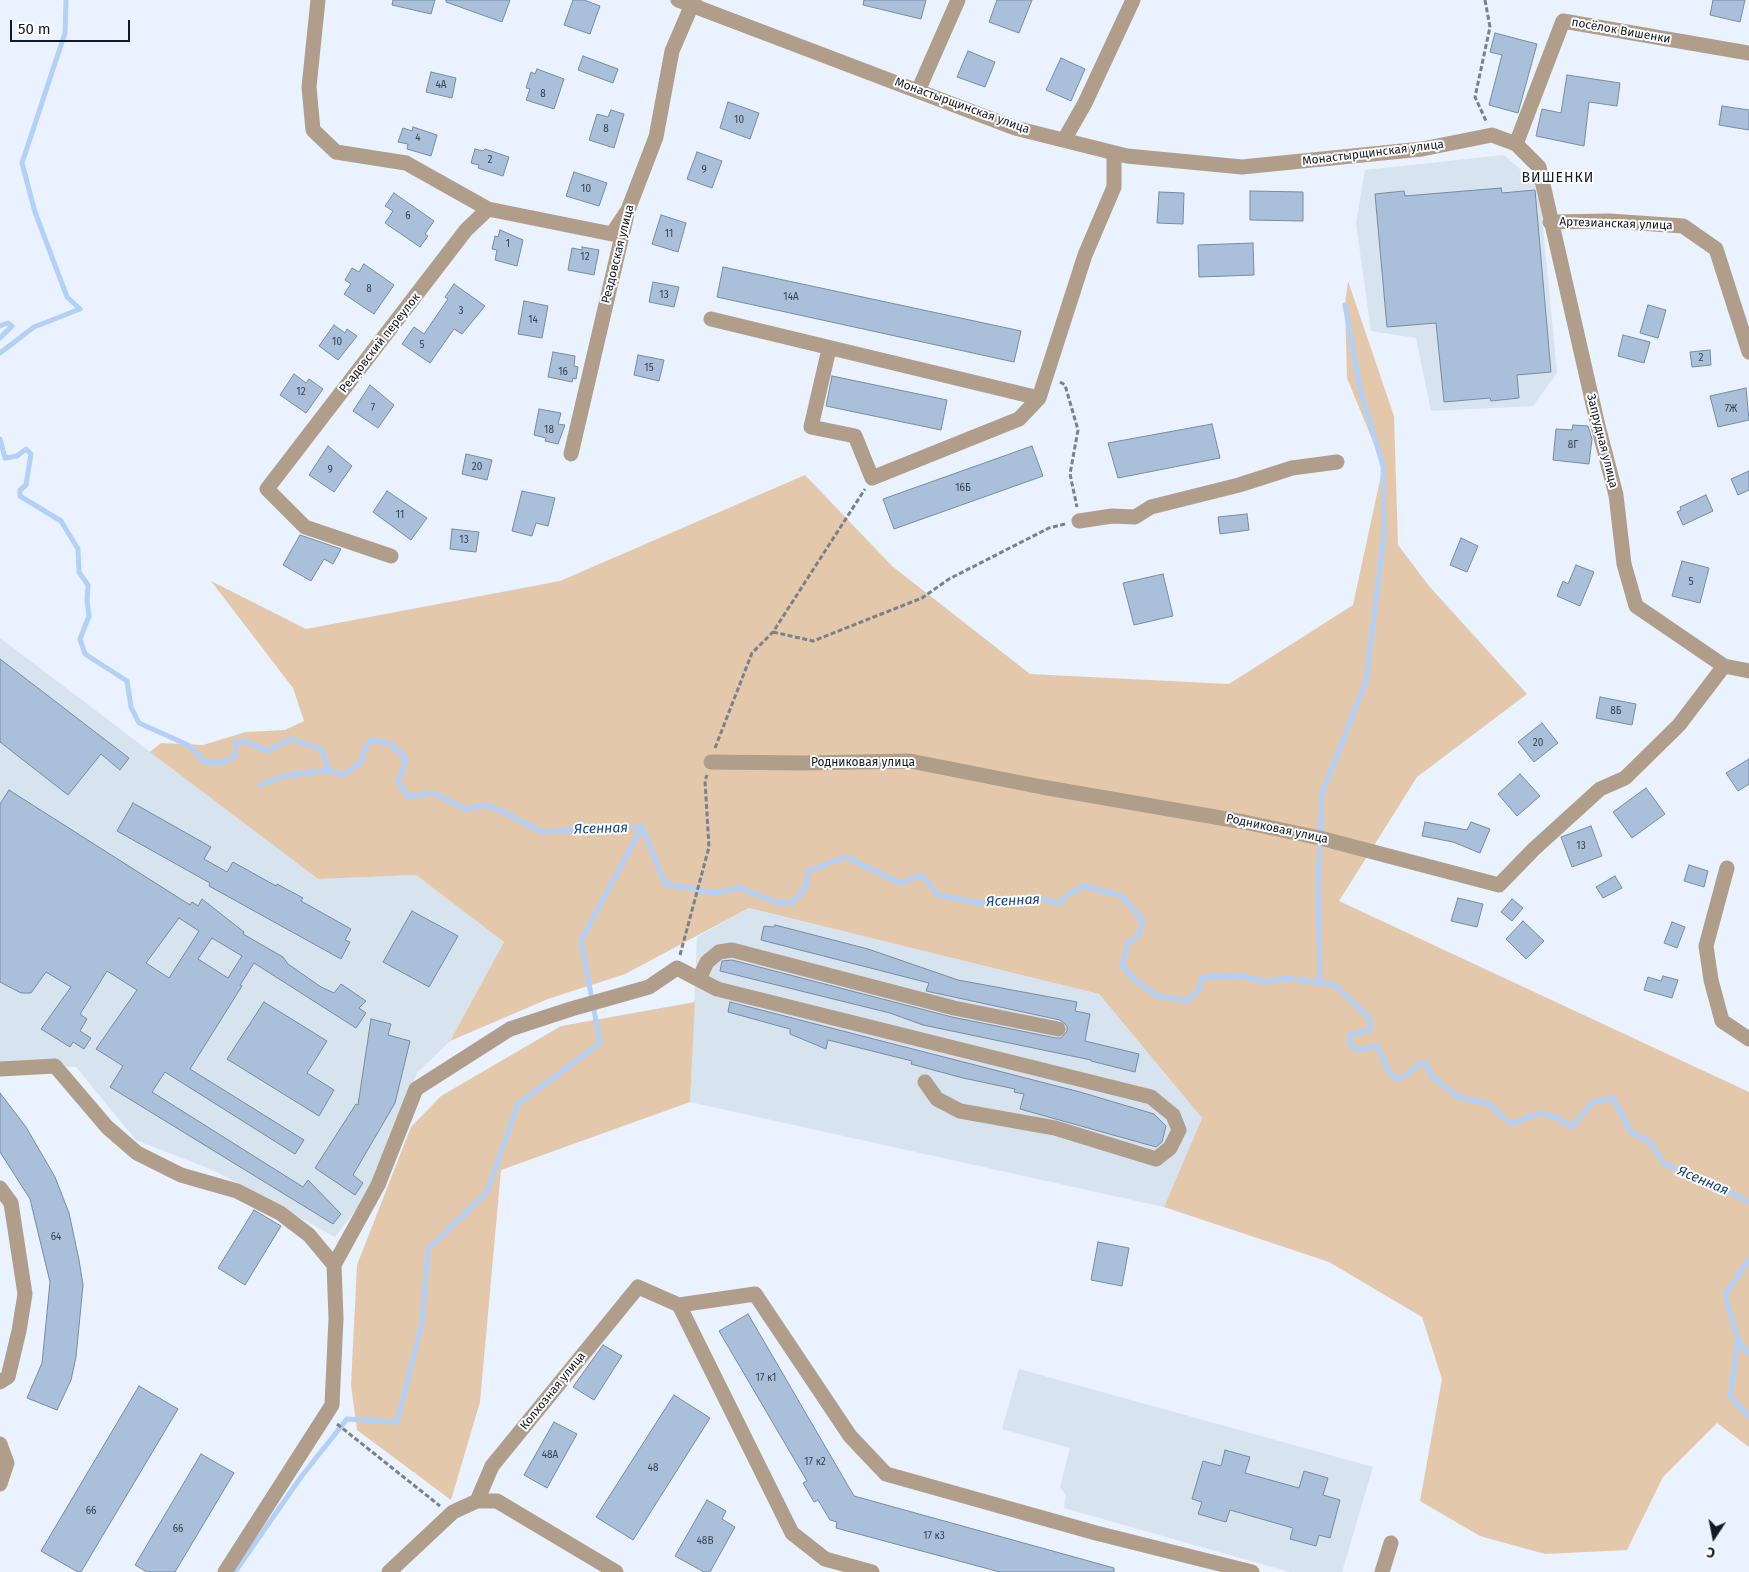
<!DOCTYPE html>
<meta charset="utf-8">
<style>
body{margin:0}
#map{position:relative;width:1749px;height:1572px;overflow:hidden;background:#e9f2fe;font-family:"Fira Sans",sans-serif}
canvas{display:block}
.north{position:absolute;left:1689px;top:1512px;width:50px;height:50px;-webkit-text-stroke:4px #fefefe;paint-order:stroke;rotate:191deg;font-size:14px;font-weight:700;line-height:20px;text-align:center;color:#121a24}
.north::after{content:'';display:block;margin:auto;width:18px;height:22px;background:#121a24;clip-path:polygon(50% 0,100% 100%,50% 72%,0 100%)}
.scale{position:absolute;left:10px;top:20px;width:120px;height:22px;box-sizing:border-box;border:2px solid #121a24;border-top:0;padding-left:6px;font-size:15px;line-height:18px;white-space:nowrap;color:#121a24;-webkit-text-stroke:4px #fefefe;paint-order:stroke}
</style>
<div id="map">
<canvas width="1749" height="1572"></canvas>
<div class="north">С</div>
<div class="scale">50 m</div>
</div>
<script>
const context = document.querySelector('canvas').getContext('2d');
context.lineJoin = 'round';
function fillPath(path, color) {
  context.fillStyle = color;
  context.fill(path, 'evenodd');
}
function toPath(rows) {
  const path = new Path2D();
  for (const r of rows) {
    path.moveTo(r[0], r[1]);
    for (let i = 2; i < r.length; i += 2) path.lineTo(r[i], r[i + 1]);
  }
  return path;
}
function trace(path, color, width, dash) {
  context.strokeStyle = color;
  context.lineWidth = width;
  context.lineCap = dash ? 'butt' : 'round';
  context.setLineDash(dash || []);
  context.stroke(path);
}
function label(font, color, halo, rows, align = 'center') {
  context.font = font + ' "Fira Sans",sans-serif';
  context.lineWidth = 4;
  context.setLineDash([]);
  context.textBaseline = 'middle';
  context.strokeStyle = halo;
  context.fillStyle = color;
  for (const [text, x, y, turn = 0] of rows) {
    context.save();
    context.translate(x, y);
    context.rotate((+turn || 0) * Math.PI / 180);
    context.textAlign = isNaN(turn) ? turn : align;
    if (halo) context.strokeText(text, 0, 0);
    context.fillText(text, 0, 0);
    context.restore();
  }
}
fillPath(toPath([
 [1504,155,1539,186,1557,373,1533,406,1431,411,1416,338,1371,331,1356,223,1365,170],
 [0,638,318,879,416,875,504,942,450,1041,417,1073,364,1199,335,1237,215,1171,136,1140,76,1067,0,1062],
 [749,908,1099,994,1202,1118,1164,1207,690,1102,697,937],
 [1019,1369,1373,1467,1342,1572,1290,1572,1064,1508,1066,1495,1060,1487,1070,1448,1002,1429]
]), '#d8e3f0');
fillPath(toPath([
 [1348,281,1394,416,1398,545,1429,586,1527,694,1417,777,1339,901,1749,1092,1749,1447,1717,1423,1663,1477,1627,1550,1545,1554,1480,1536,1420,1501,1442,1379,1422,1317,1329,1262,1164,1207,1202,1118,1099,994,749,908,625,974,548,999,450,1041,504,942,416,875,318,879,150,752,161,743,203,745,246,732,285,730,304,721,293,688,211,581,306,629,560,581,805,475,892,566,1030,674,1229,684,1353,605,1383,466,1347,378,1345,305],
 [695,1002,690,1102,501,1170,480,1402,451,1500,357,1430,351,1385,357,1265,411,1127,441,1096,561,1026]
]), '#e4c8ab');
trace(toPath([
 [0,326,8,323,12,326,0,338],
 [0,353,34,327,80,309,67,297,35,212,22,163,65,33,66,0],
 [0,439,5,458,17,456,26,449,31,454,26,485,20,490,20,496,61,521,78,549,79,572,88,585,87,601,89,616,80,639,85,654,127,681,131,707,139,723,188,745,206,763,225,762,236,755,235,743,245,741,267,751,291,739,321,749,329,770,343,775,361,762,365,749,372,740,391,744,406,759,398,782,409,797,432,793,466,809,484,805,499,810,542,832,642,827,665,884,715,893,740,888,776,902,792,903,806,887,808,871,846,857,900,883,922,875,938,895,979,903,1041,898,1058,904,1069,894,1083,886,1122,896,1143,921,1138,936,1128,943,1122,965,1134,979,1157,996,1187,1001,1198,991,1202,977,1242,976,1267,982,1285,978,1335,985,1370,1019,1370,1030,1350,1035,1350,1045,1358,1050,1377,1046,1390,1074,1397,1079,1407,1075,1419,1064,1425,1063,1432,1076,1458,1097,1489,1104,1510,1124,1541,1113,1557,1118,1572,1127,1593,1102,1613,1098,1631,1132,1650,1142,1664,1164,1710,1182,1749,1202],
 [260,785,284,776,329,770],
 [1320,983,1318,886,1322,794,1366,681,1384,534,1383,466,1360,389,1345,305],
 [1749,1259,1725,1295,1738,1340,1749,1354],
 [1738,1340,1730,1396,1749,1417],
 [235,1572,301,1477,347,1419,397,1422,422,1323,428,1249,487,1192,518,1104,600,1043,581,940,642,827]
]), '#b3d1f8', 5);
const building = toPath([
 [393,0,435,0,431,14,392,5,393,0],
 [446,0,510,0,502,22,446,2,446,0],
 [573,0,584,0,600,6,590,34,564,25,573,0],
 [864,0,926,0,921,19,863,5,864,0],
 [997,0,1032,0,1019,33,989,22,997,0],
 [1713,0,1745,0,1740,22,1710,15,1713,0],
 [1495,33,1537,44,1518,113,1489,105,1502,55,1490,52,1495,33],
 [968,51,995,62,985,87,957,77,968,51],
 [583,56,618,69,613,83,578,70,583,56],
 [1061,58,1085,69,1071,101,1046,90,1061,58],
 [537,69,564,79,554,109,526,100,530,89,526,88,531,72,535,74,537,69],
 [431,72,456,78,452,98,426,92,431,72],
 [1567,75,1620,83,1617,106,1589,102,1584,146,1536,136,1542,109,1561,113,1567,75],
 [728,102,759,113,750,139,720,128,728,102],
 [1722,106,1749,110,1749,130,1719,125,1722,106],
 [611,110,624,114,614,148,589,140,597,114,608,117,611,110],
 [413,127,437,135,431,156,407,149,408,144,398,142,403,128,412,131,413,127],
 [475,149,483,151,485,149,509,157,503,176,478,168,479,165,471,163,475,149],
 [697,152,722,161,712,188,687,179,697,152],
 [574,172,607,183,599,206,566,196,574,172],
 [1501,188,1502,193,1535,190,1551,372,1517,375,1519,398,1491,401,1490,398,1444,402,1436,323,1387,327,1375,194,1404,191,1405,196,1501,188],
 [1250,191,1303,192,1303,221,1250,220,1250,191],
 [1159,192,1184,193,1183,224,1157,223,1159,192],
 [394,193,434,221,425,234,428,236,420,247,385,223,393,211,385,206,394,193],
 [661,215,686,223,678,252,652,244,661,215],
 [500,230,523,240,517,266,495,260,497,250,492,249,495,236,498,237,500,230],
 [1253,243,1254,275,1199,277,1198,245,1253,243],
 [582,247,599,250,594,275,568,270,572,248,582,250,582,247],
 [364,264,394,285,374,314,344,294,351,284,345,280,352,268,359,272,364,264],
 [723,267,1021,331,1014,362,717,297,723,267],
 [653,282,679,287,674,307,649,302,653,282],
 [454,284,485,306,462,334,454,329,430,363,402,344,414,327,424,334,448,299,445,297,454,284],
 [524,301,548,306,542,338,518,334,524,301],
 [1648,305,1666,310,1658,338,1640,333,1648,305],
 [334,325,345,333,347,329,357,336,338,360,319,346,334,325],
 [1623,335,1650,342,1644,363,1618,356,1623,335],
 [1710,350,1711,365,1692,367,1690,352,1710,350],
 [553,352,575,356,574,366,578,367,576,379,573,378,572,382,548,377,553,352],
 [638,355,664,360,659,381,634,375,638,355],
 [294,374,306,383,309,379,323,389,306,413,280,395,294,374],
 [832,376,947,400,941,430,826,406,832,376],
 [370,385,394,405,378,428,353,411,370,385],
 [1746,388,1749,420,1718,427,1710,396,1746,388],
 [539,409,561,413,558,424,565,425,558,444,545,441,546,438,534,435,539,409],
 [1212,424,1220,458,1118,478,1108,443,1212,424],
 [1573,425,1588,426,1592,439,1589,464,1553,460,1556,429,1572,430,1573,425],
 [328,446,352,466,334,492,309,475,328,446],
 [1032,446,1043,476,894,529,883,499,1032,446],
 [466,454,492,460,487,480,462,474,466,454],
 [1749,471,1749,490,1738,495,1731,479,1749,471],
 [387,491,427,518,411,540,373,512,387,491],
 [522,491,555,498,548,526,536,523,532,536,512,531,522,491],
 [1706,495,1713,511,1683,525,1677,512,1681,510,1680,507,1706,495],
 [1247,514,1249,530,1220,534,1218,517,1247,514],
 [452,529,479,532,476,552,450,549,452,529],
 [300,535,341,549,333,564,324,559,311,581,283,565,300,535],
 [1461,538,1478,546,1467,572,1450,565,1461,538],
 [1682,561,1709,568,1700,603,1672,596,1682,561],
 [1576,565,1594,572,1580,606,1557,596,1563,581,1568,584,1576,565],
 [1163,574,1173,616,1134,625,1123,583,1163,574],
 [0,659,129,758,120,770,101,754,68,795,0,742,0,659],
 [1600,697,1636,704,1632,725,1596,718,1600,697],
 [1542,723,1558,743,1534,762,1518,742,1542,723],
 [1749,759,1749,784,1738,791,1726,773,1749,759],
 [1520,774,1540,796,1517,816,1498,794,1520,774],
 [1646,788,1665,814,1632,838,1613,812,1646,788],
 [9,790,190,905,192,902,198,906,202,899,244,932,243,934,283,957,288,964,321,987,334,993,341,984,366,1001,359,1008,366,1013,356,1028,254,963,240,985,242,986,190,1069,304,1140,295,1154,165,1072,152,1092,303,1187,308,1180,341,1214,333,1224,110,1087,123,1066,96,1049,137,990,107,971,80,1014,87,1019,80,1031,91,1038,84,1049,73,1042,70,1047,41,1029,71,987,46,972,31,993,21,993,0,982,0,804,9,790],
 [179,918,199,931,169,978,146,963,179,918],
 [212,938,242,956,228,978,198,959,212,938],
 [133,803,211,847,204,859,227,872,233,862,276,886,277,884,303,898,301,901,351,929,345,940,350,942,341,959,209,886,210,883,117,831,133,803],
 [1425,822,1467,830,1471,822,1490,829,1480,853,1453,842,1422,836,1425,822],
 [1591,826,1602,856,1572,867,1561,837,1591,826],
 [1689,865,1708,871,1704,887,1684,881,1689,865],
 [1615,876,1622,888,1603,898,1596,887,1615,876],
 [1458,898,1483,904,1477,927,1451,921,1458,898],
 [1512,899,1523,908,1512,921,1501,912,1512,899],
 [412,911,458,936,429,987,383,962,412,911],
 [1523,921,1544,941,1526,959,1506,939,1523,921],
 [1672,922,1685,927,1677,948,1664,943,1672,922],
 [775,925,868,949,958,980,1077,1002,1075,1011,1090,1014,1085,1041,1139,1054,1135,1072,1091,1061,1091,1060,923,1025,890,1013,720,971,722,961,732,960,952,1017,1056,1038,1061,1038,1067,1031,1067,1026,1060,1020,926,991,929,983,761,940,764,926,774,927,775,925],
 [1663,976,1678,980,1672,998,1644,990,1648,977,1661,981,1663,976],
 [264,1002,327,1041,307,1073,334,1090,319,1116,227,1059,264,1002],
 [730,1002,1080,1092,1154,1114,1166,1126,1162,1142,1156,1147,1020,1109,1024,1094,1014,1092,1015,1089,963,1078,911,1064,912,1061,828,1040,826,1049,790,1034,790,1029,728,1012,730,1002],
 [371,1019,391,1024,388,1035,410,1041,395,1103,353,1175,363,1183,355,1195,315,1168,356,1104,358,1105,371,1019],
 [0,1093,26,1127,55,1177,69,1213,79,1260,83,1285,76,1357,71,1380,57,1410,27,1398,42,1363,50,1282,30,1199,0,1152,0,1093],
 [254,1210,281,1226,245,1285,218,1268,254,1210],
 [1098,1242,1129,1248,1122,1286,1091,1280,1098,1242],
 [748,1314,854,1496,1114,1568,1114,1572,1000,1572,836,1528,837,1522,830,1520,818,1500,814,1502,803,1483,807,1481,719,1331,748,1314],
 [603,1345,622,1356,594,1400,573,1387,603,1345],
 [139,1386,178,1409,81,1572,78,1572,41,1551,139,1386],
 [674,1395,710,1418,633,1540,596,1517,674,1395],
 [554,1422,577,1434,547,1488,524,1475,554,1422],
 [1225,1450,1250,1457,1245,1473,1299,1488,1304,1471,1328,1478,1323,1495,1340,1500,1330,1538,1319,1535,1316,1546,1290,1539,1293,1528,1230,1510,1226,1522,1198,1514,1202,1502,1192,1499,1203,1461,1221,1466,1225,1450],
 [201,1454,234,1473,175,1572,147,1572,135,1565,201,1454],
 [707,1500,726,1511,722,1519,735,1527,710,1572,704,1572,675,1556,707,1500]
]);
fillPath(building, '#aabfda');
trace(building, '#778ba4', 1);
trace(toPath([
 [1485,0,1490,27,1475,97,1487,123],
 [1060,382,1065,385,1078,430,1070,474,1077,507],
 [773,632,813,641,922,598,949,579,1049,528,1065,524],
 [715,748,752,653,773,632,865,489],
 [680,955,709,847,705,781,707,775],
 [337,1424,440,1506]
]), '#79818c', 3, [5, 2.5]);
trace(toPath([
 [318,0,309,87,313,130,336,152,406,163,488,209],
 [678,0,1015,128,1127,156,1242,167,1422,149,1492,135,1516,144,1539,167,1598,426,1616,495,1624,564,1636,606,1724,666],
 [918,91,958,0],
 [1064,140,1085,103,1133,0],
 [1516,144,1563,21,1749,53],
 [1550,222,1609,221,1683,226,1716,249,1749,352],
 [711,319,1039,398,1085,255,1114,187,1114,153],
 [829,349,811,427,855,436,872,478,1019,419,1039,398],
 [571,454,628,210,656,137,672,51,694,0],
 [1079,521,1112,516,1135,517,1151,507,1239,485,1292,468,1337,462],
 [391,556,305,527,267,489,466,230,488,209,612,234,628,210],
 [711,762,804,763,910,761,1042,787,1244,822,1320,838,1499,885,1534,849,1600,789,1625,778,1679,725,1724,666,1749,671],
 [1727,868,1706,946,1711,980,1722,1021,1749,1039],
 [699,979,707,962,719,952,732,950,954,1008,1058,1029],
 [0,1069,55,1066,107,1127,137,1153,181,1175,237,1191,280,1213,309,1235,334,1265],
 [0,1188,11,1203,25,1294,19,1331,8,1377,0,1382],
 [679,1305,755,1294,850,1436,886,1474,1096,1533,1252,1572],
 [0,1444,7,1463,0,1484],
 [477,1501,492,1466,638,1287,679,1305,792,1533,825,1559,872,1572],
 [225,1572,332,1405,336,1318,334,1265,378,1185,416,1089,510,1029,571,1009,649,987,677,968,717,989,1151,1097,1173,1115,1179,1130,1170,1148,1156,1159,1055,1128,960,1111,937,1099,925,1082],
 [389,1572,453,1512,477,1501,497,1501,616,1572],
 [1382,1572,1391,1543]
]), '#b19e8a', 15);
label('10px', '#384352', null, [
 ["4А",441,85],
 ["8",543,94],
 ["10",739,120],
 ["8",606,129],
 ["4",418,138],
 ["2",490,160],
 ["9",704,170],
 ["10",586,189],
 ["6",408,216],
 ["11",669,234],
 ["1",508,244],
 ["12",585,257],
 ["8",369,289],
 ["13",664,295],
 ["14А",791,297],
 ["3",461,311],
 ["14",533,320],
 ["10",337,342],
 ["5",422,345],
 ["2",1701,358],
 ["15",649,368],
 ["16",563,372],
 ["12",301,392],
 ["7",373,408],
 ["7Ж",1731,409],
 ["18",549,430],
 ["8Г",1573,445],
 ["20",477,467],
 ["9",330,470],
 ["16Б",963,488],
 ["11",400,515],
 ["13",464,540],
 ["5",1691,582],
 ["8Б",1616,711],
 ["20",1538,743],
 ["13",1581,846],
 ["64",56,1237],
 ["17 к1",766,1378],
 ["48А",550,1455],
 ["17 к2",815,1462],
 ["48",653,1468],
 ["66",91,1511],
 ["66",178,1529],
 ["17 к3",934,1536],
 ["48В",705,1541]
]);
label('12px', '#121a24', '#fefefe', [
 ["посёлок Вишенки",1621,31,10],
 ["Монастырщинская улица",962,106,20],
 ["Монастырщинская улица",1373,153,-7],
 ["Артезианская улица",1616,224,2],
 ["Реадовская улица",618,254,-76],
 ["Реадовский переулок",380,343,-52],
 ["Запрудная улица",1602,441,76],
 ["Родниковая улица",863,763],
 ["Родниковая улица",1277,829,12],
 ["Колхозная улица",553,1391,-51]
]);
context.letterSpacing = '1px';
label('14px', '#121a24', '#fefefe', [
 ["ВИШЕНКИ",1558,178]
]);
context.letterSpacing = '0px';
label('italic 14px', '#174781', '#fefefe', [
 ["Ясенная",601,829,-2],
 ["Ясенная",1013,901,-3],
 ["Ясенная",1703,1181,23]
]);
</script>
